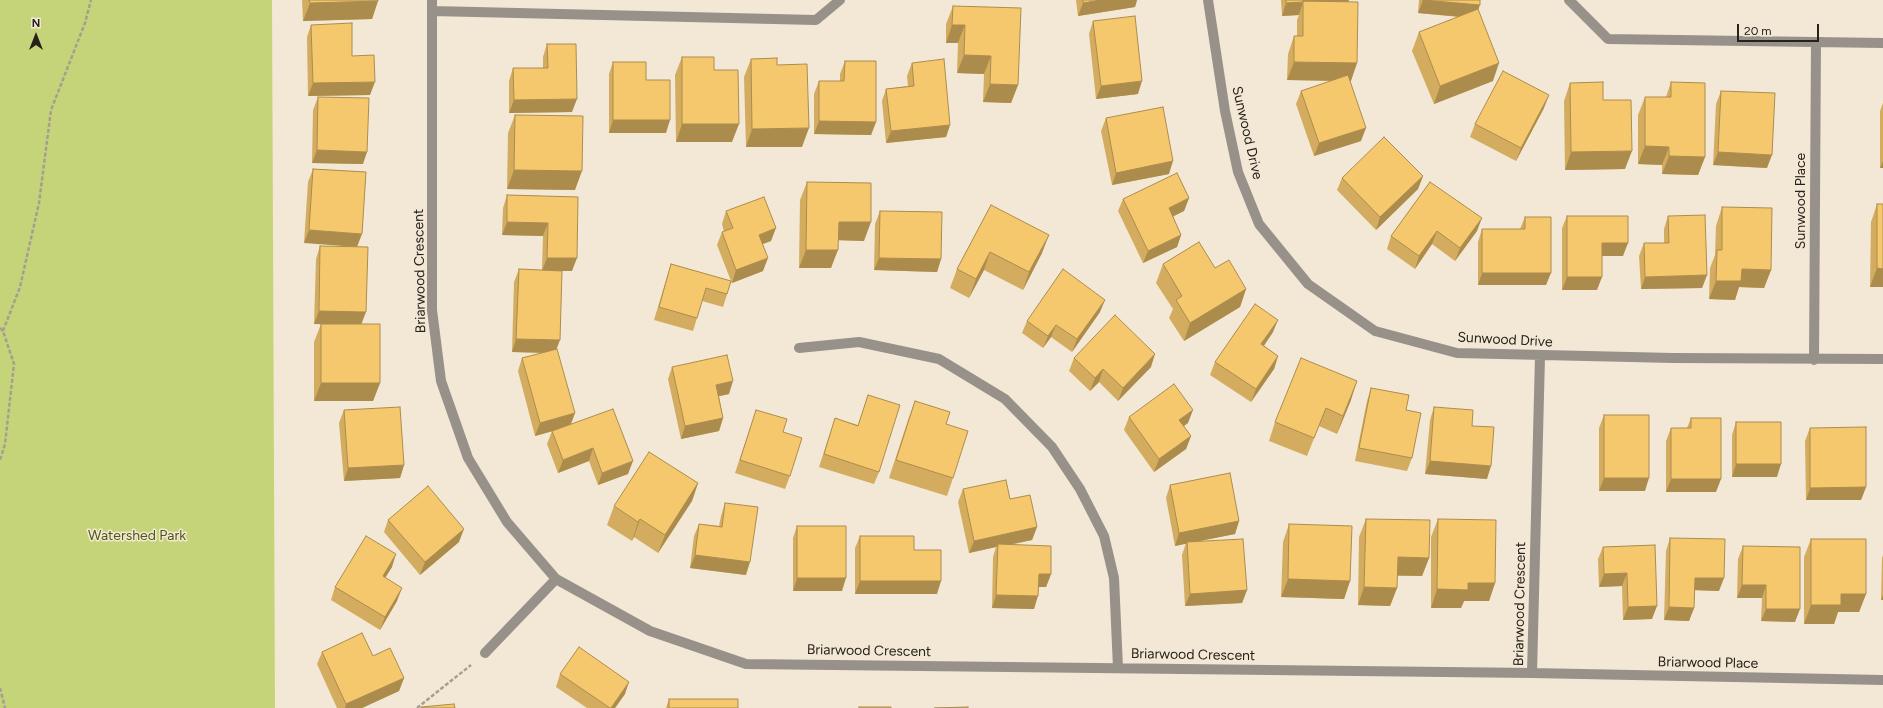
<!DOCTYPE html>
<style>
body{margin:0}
#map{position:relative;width:1883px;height:708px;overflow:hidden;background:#f2e8d5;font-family:Figtree,sans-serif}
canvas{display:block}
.north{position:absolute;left:16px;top:16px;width:40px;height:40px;-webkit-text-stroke:3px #f2e8d5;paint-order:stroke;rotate:0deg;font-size:11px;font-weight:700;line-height:16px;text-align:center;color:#26221b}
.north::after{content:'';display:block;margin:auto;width:14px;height:18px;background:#26221b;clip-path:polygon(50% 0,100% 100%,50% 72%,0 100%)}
.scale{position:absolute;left:1737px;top:24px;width:82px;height:18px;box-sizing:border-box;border:2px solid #26221b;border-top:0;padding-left:5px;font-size:12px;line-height:14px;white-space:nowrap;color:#26221b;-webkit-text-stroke:3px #f2e8d5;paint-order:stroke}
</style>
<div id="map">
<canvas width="1883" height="708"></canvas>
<div class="north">N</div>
<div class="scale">20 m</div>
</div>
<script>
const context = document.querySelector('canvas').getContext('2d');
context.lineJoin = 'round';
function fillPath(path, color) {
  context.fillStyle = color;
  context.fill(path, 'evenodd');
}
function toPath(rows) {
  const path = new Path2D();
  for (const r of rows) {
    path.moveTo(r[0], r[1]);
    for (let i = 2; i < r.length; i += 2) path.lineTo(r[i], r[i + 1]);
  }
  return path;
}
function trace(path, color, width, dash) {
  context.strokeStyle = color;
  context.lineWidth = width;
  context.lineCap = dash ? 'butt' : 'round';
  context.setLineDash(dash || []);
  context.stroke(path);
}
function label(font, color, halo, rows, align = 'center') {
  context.font = font + ' Figtree,sans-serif';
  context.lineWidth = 3;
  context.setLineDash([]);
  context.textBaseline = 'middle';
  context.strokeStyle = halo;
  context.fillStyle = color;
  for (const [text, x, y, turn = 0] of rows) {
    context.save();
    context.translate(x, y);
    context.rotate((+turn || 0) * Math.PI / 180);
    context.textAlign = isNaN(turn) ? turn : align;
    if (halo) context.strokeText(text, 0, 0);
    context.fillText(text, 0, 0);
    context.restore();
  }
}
fillPath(toPath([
 [0,0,272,0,275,708,0,708]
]), '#c5d478');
trace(toPath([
 [0,328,3,331,14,364,5,444,0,460],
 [3,331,20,287,39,203,51,110,85,23,91,0],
 [0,688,5,708],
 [417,708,471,665]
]), '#a69e8f', 2.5, [4, 2]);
trace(toPath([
 [432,0,432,310,441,381,468,458,507,522,556,579,650,631,746,664,1532,673,1883,680],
 [1208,0,1225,111,1238,172,1259,224,1308,284,1375,331,1457,353,1673,358,1883,359],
 [1569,0,1608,39,1883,43],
 [432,11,816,20,840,0],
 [799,348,859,342,939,359,1005,399,1052,447,1080,489,1104,536,1114,578,1118,668],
 [1814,360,1816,42],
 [485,653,556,579],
 [1532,673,1540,356]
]), '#97918a', 10);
fillPath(toPath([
 [302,0,378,0,372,19,303,21],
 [1076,0,1137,0,1135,7,1078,16],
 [1281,0,1349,0,1348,2,1357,63,1350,81,1361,141,1314,156,1296,104,1301,91,1331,81,1287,80,1288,54,1294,36,1297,36,1297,20,1299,15,1282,16],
 [1419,0,1480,0,1478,10,1493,81,1434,104,1412,51,1419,32,1459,17,1418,13],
 [953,6,1018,85,1011,103,983,102,984,74,957,73,958,43,946,43,946,24],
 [1093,21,1138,94,1096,99,1089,34],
 [311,25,370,95,308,96,307,37],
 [547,44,572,112,509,113,509,81,513,68,543,68,543,57],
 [682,57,714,70,732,142,676,142,675,75],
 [751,59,777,65,802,147,746,147,744,77],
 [845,61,876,122,871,135,814,134,814,94,819,81,840,81,840,74],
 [613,62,646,80,666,133,609,133,609,74],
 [912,63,950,125,946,137,886,143,882,101,886,89,908,86,907,76],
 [1671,82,1705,157,1698,175,1662,174,1662,165,1638,164,1638,115,1645,97,1666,97],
 [1570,83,1603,100,1625,169,1565,170,1564,101],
 [1721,91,1767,168,1713,165,1716,104],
 [318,97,363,164,312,163,313,110],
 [1883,103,1883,168,1880,168,1880,111],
 [1544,108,1516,161,1470,137,1475,124],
 [515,115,575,190,507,189,508,133],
 [1106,118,1169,174,1112,185,1101,131],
 [313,169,366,172,304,243,308,182],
 [1423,176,1418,189,1376,230,1337,190,1342,178],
 [807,182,864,241,838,240,831,268,799,268,800,200],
 [1430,182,1477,231,1455,261,1432,244,1415,269,1387,249,1391,236],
 [507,195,578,197,572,271,562,271,556,349,575,413,571,424,628,474,598,485,589,461,558,473,547,444,552,431,557,430,535,436,518,371,522,358,543,353,512,352,514,282,519,269,542,270,543,236,502,235,503,208],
 [1189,198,1184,211,1173,216,1181,235,1177,247,1143,263,1118,211,1123,199],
 [1877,204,1883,204,1883,287,1870,287,1871,222],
 [991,205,1042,253,1023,290,984,270,969,298,950,288,957,269],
 [1722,207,1771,270,1764,288,1739,287,1735,300,1709,299,1710,268,1715,255,1716,226],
 [726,211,771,241,763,244,763,271,732,283,731,282,723,307,702,301,697,318,693,331,654,320,667,277,671,264,731,281,717,245,722,232,724,232,722,224],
 [880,211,941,259,937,272,874,270,875,224],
 [1567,216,1623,256,1602,256,1597,290,1562,290,1562,228],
 [1668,216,1707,275,1702,288,1641,289,1639,256,1644,243,1664,243,1664,229],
 [1525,217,1546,285,1478,285,1478,242,1482,229,1520,229],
 [320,246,362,324,380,383,373,401,314,401,314,342,321,324,314,324,316,259],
 [1163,264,1246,289,1240,307,1184,341,1169,318,1173,309,1156,283],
 [1100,312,1072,352,1051,337,1043,348,1022,333,1027,321],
 [1273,332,1264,346,1278,356,1274,369,1251,402,1210,375,1215,362],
 [1074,358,1151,367,1118,401,1099,382,1090,391,1069,371],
 [672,367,729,394,719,396,723,418,719,431,681,439,668,379],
 [1371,388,1406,410,1412,458,1407,471,1355,461,1367,401],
 [868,395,879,472,874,484,819,467,835,418,858,425],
 [1351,400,1337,434,1319,426,1307,456,1269,441,1275,422],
 [915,401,946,424,953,478,947,496,889,478,908,420],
 [1434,407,1472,426,1487,479,1425,474,1430,420],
 [344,410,404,465,400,478,344,481,339,423],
 [756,410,783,432,790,476,785,489,735,473],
 [1604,415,1645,491,1599,491,1599,428],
 [1129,417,1188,423,1184,426,1191,436,1186,449,1154,472,1124,430],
 [1691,418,1716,492,1666,492,1666,441,1671,428,1687,428],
 [1736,422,1777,477,1732,477,1732,435],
 [1810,428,1866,487,1861,500,1806,500,1805,441],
 [698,483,692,501,658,553,634,537,632,541,607,525,614,506],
 [1170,485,1239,521,1235,534,1194,542,1247,590,1242,603,1185,606,1182,555,1186,543,1175,546,1166,498],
 [963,489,1010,499,1037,527,1032,540,1010,545,1051,574,1046,587,1038,587,1034,609,992,608,993,557,996,547,969,553,958,502],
 [725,503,746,575,690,568,694,536,699,524,719,526,721,516],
 [1366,519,1429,558,1422,576,1397,576,1397,588,1390,606,1358,605,1359,537],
 [1438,519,1495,583,1489,601,1464,601,1461,608,1431,608,1431,537],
 [388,520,459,542,420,575,384,532],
 [1289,524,1350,581,1344,599,1281,597,1283,542],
 [797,526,842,591,793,591,793,538],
 [860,536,914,550,937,594,855,594,855,548],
 [1670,538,1719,591,1695,590,1694,608,1689,621,1664,620,1666,551],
 [1811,539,1866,594,1859,612,1838,612,1834,624,1804,624,1804,557],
 [1655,545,1652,619,1623,620,1622,586,1599,587,1598,559,1603,547],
 [1743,546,1795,622,1761,621,1762,598,1737,598,1738,559],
 [1883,555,1883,600,1881,600,1882,558],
 [392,567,385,578,397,601,380,630,331,600,335,587],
 [322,652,373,656,404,678,399,691,362,708,337,708,317,664],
 [560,674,625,694,615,708,587,708,556,687],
 [669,699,738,708,666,708]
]), '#d4ac5f');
fillPath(toPath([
 [1101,0,1137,0,1135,7,1078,16,1083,3],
 [1335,0,1349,0,1345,12,1303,2],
 [1423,0,1480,5,1475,18,1418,13],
 [378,1,372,19,303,21,310,3],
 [1303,2,1299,15,1282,16,1286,3],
 [952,25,965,25,958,43,946,43],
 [964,55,991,56,984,74,957,73],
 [1294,62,1357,63,1351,81,1287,80],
 [1499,63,1493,81,1434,104,1440,86],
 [1142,81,1138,94,1096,99,1101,86],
 [375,82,370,95,308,96,313,83],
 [990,84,1018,85,1011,103,983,102],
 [1549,95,1544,108,1516,161,1521,148],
 [577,99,572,112,509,113,514,100],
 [613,120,670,120,666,133,609,133],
 [819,121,876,122,871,135,814,134],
 [682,124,739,124,732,142,676,142],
 [950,125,946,137,886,143,891,131],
 [809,128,802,147,746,147,752,129],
 [1366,128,1361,141,1314,156,1319,143],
 [1645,146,1669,147,1662,165,1638,164],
 [317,150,367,152,363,164,312,163],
 [1632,151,1625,169,1565,170,1571,152],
 [1718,152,1772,155,1767,168,1713,165],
 [1669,156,1705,157,1698,175,1662,174],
 [1173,161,1169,174,1112,185,1116,173],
 [1883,161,1883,168,1880,168],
 [514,170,582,171,575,190,507,189],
 [1423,176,1418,189,1376,230,1380,217],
 [1189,198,1184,211,1164,221,1169,208],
 [1482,218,1477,231,1455,261,1460,248],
 [507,222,548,223,543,236,502,235],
 [839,222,871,222,864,241,832,240],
 [776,228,771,241,754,247,759,235],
 [309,230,362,234,357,247,304,243],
 [1437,231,1432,244,1415,269,1419,256],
 [1049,235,1042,253,1023,290,1029,272],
 [1181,235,1177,247,1143,263,1148,251],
 [1602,243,1628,243,1623,256,1597,256],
 [806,250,838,250,831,268,799,268],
 [990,252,984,270,969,298,976,279],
 [547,258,577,258,572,271,542,271],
 [768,258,763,271,732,283,736,270],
 [879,258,941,259,937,272,874,270],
 [1877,268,1883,269,1883,287,1870,287],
 [1742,269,1771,270,1764,288,1739,287,1735,300,1709,299,1716,281],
 [1482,273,1551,273,1546,285,1478,285],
 [1707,275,1702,288,1641,289,1645,277],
 [1567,277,1602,277,1597,290,1562,290],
 [1246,289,1240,307,1184,341,1190,323],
 [1105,300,1100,312,1072,352,1077,339],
 [319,311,366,312,361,325,314,324],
 [1278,320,1273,332,1256,357,1261,344],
 [1056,325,1051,337,1043,348,1048,336],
 [516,339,560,340,555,353,512,352],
 [1155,354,1151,367,1118,401,1123,388],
 [1278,356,1274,369,1251,402,1256,389],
 [1103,369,1099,382,1090,391,1095,378],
 [733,381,729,394,711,398,716,385],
 [1357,381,1351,400,1337,434,1343,416],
 [321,383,380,383,373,401,314,401],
 [1193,410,1188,423,1175,432,1179,420],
 [575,413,570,426,535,436,540,423],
 [723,418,719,431,681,439,685,426],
 [1191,436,1186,449,1154,472,1159,459],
 [593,448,589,461,558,473,563,460],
 [633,461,628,474,598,485,602,473],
 [1430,461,1491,466,1487,479,1425,474],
 [1736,464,1781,464,1777,477,1732,477],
 [404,465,400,478,344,481,348,468],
 [1604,478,1649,478,1645,491,1599,491],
 [1671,479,1721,479,1716,492,1666,492],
 [698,483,692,501,658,553,665,535],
 [1866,487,1861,500,1806,500,1810,488],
 [640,519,634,537,632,541,638,522],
 [1239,521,1235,534,1175,546,1179,533],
 [1037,527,1032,540,997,547,998,544,996,547,969,553,974,541],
 [464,529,459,542,420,575,425,562],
 [396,554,392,567,378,589,383,576],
 [695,555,750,562,746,575,690,568],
 [1398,557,1429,558,1422,576,1391,575],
 [1627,573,1622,586,1599,587,1604,574],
 [1039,574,1051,574,1046,587,1034,587],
 [797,578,846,578,842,591,793,591],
 [1695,578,1724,578,1719,591,1690,590],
 [1288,579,1350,581,1344,599,1281,597],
 [860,581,941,581,937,594,855,594],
 [1468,583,1495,583,1489,601,1464,601,1461,608,1431,608,1437,589],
 [1742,585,1766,585,1762,598,1737,598],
 [1364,587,1397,588,1390,606,1358,605],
 [402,588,397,601,380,630,385,617],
 [1247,590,1242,603,1185,606,1190,594],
 [1841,594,1866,594,1859,612,1838,612,1834,624,1804,624,1811,605],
 [996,595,1038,596,1034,609,992,608],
 [1883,595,1883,600,1881,600],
 [1657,606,1652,619,1623,620,1628,607],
 [1669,607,1694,608,1689,621,1664,620],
 [1766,609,1800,609,1795,622,1761,621],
 [404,678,399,691,362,708,345,708,346,704],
 [629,682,625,694,615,708,611,708]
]), '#ac8c4d');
const building = toPath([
 [309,0,378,0,378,1,310,3,309,0],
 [1083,0,1101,0,1083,3,1083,0],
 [1286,0,1335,0,1303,1,1303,2,1286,3,1286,0],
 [1423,0,1480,0,1480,5,1423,0],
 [1303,1,1358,2,1357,63,1294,62,1294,36,1303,36,1303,1],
 [953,6,1021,8,1018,85,990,84,991,56,964,55,965,25,952,25,953,6],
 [1478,9,1499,63,1440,86,1419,32,1478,9],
 [1135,16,1142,81,1101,86,1093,21,1135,16],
 [352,23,352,56,374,55,375,82,313,83,311,25,352,23],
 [547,44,576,44,577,99,514,100,513,68,548,68,547,44],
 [682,57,714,57,714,70,738,70,739,124,682,124,682,57],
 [777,58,777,65,807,64,809,128,752,129,751,59,777,58],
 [944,59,950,125,891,131,886,89,914,86,912,63,944,59],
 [845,61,876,61,876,122,819,121,819,81,844,81,845,61],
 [613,62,646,62,646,80,670,80,670,120,613,120,613,62],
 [1503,71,1549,95,1521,148,1475,124,1503,71],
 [1348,75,1366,128,1319,143,1301,91,1348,75],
 [1603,82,1603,100,1631,100,1632,151,1571,152,1570,83,1603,82],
 [1671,82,1705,83,1705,157,1669,156,1669,147,1645,146,1645,97,1671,97,1671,82],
 [1721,91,1775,93,1772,155,1718,152,1721,91],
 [318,97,369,98,367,152,317,150,318,97],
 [1163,107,1173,161,1116,173,1106,118,1163,107],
 [515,115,583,116,582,171,514,170,515,115],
 [1384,137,1423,176,1380,217,1342,178,1384,137],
 [313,169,366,172,362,234,309,230,313,169],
 [1177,173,1189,198,1169,208,1181,235,1148,251,1123,199,1177,173],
 [807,182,871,183,871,222,839,222,838,250,806,250,807,182],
 [1430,182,1482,218,1460,248,1437,231,1419,256,1391,236,1430,182],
 [507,195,578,197,577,258,547,258,548,223,507,222,507,195],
 [764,197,776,228,759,235,768,258,736,270,722,232,733,228,726,211,764,197],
 [1877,204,1883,204,1883,269,1877,268,1877,204],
 [991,205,1049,235,1029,272,990,252,976,279,957,269,991,205],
 [1722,207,1772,208,1771,270,1742,269,1741,281,1716,281,1717,250,1722,250,1722,207],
 [880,211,942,212,941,259,879,258,880,211],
 [1705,215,1707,275,1645,277,1644,243,1669,243,1668,216,1705,215],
 [1567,216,1628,216,1628,243,1602,243,1602,277,1567,277,1567,216],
 [1525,217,1551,217,1551,273,1482,273,1482,229,1525,229,1525,217],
 [1199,242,1215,268,1229,260,1246,289,1190,323,1176,300,1182,296,1163,264,1199,242],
 [320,246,368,247,366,312,319,311,320,246],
 [671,264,731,281,727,294,706,288,697,318,659,307,671,264],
 [519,269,562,271,560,340,516,339,519,269],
 [1063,269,1105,300,1077,339,1056,325,1048,336,1027,321,1063,269],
 [1255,304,1278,320,1261,344,1278,356,1256,389,1215,362,1255,304],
 [1115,315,1155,354,1123,388,1103,369,1095,378,1074,358,1115,315],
 [321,324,380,324,380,383,321,383,321,324],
 [557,349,575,413,540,423,522,358,557,349],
 [727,355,733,381,716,385,723,418,685,426,672,367,727,355],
 [1301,358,1357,381,1343,416,1326,408,1314,438,1275,422,1301,358],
 [1174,384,1193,410,1179,420,1191,436,1159,459,1129,417,1174,384],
 [1371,388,1409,395,1406,410,1421,413,1412,458,1359,448,1371,388],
 [868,395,900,405,879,472,824,454,835,418,858,426,868,395],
 [915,401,950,412,946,424,968,431,953,478,896,460,915,401],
 [400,407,404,465,348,468,344,410,400,407],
 [1434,407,1473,410,1472,426,1494,427,1491,466,1430,461,1434,407],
 [613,409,633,461,602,473,593,448,563,460,552,431,613,409],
 [756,410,787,419,783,432,802,438,790,476,740,460,756,410],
 [1604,415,1649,415,1649,478,1604,478,1604,415],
 [1691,418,1721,418,1721,479,1671,479,1671,428,1691,428,1691,418],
 [1736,422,1781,422,1781,464,1736,464,1736,422],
 [1866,427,1866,487,1810,488,1810,428,1866,427],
 [649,452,698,483,665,535,640,519,638,522,614,506,649,452],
 [1230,473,1239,521,1179,533,1170,485,1230,473],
 [1006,480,1010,499,1030,495,1037,527,974,541,963,489,1006,480],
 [428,486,464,529,425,562,388,520,428,486],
 [725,503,758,507,750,562,695,555,699,524,722,527,725,503],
 [1366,519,1430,520,1429,558,1398,557,1397,588,1364,587,1366,519],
 [1438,519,1496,520,1495,583,1468,583,1468,590,1437,589,1438,519],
 [1289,524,1352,526,1350,581,1288,579,1289,524],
 [797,526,846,526,846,578,797,578,797,526],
 [366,536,396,554,383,576,402,588,385,617,335,587,366,536],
 [860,536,914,536,914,550,941,550,941,581,860,581,860,536],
 [1670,538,1725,539,1724,578,1695,578,1694,608,1669,607,1670,538],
 [1243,539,1247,590,1190,594,1187,542,1243,539],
 [1811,539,1866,539,1866,594,1841,594,1841,605,1811,605,1811,539],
 [998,544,1051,546,1051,574,1039,574,1038,596,996,595,998,544],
 [1655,545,1657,606,1628,607,1627,573,1604,574,1603,547,1655,545],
 [1743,546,1800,547,1800,609,1766,609,1766,585,1742,585,1743,546],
 [362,633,373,656,390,648,404,678,346,704,322,652,362,633],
 [579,647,629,682,611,708,610,708,560,674,579,647],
 [669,699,738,699,738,708,669,708,669,699],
 [454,704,455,708,421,708,421,707,454,704],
 [859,707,891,707,891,708,859,708,859,707],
 [968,707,968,708,934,708,968,707]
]);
fillPath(building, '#f6c86e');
trace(building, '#ac8c4d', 1);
label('14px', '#26221b', '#f2e8d5', [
 ["Sunwood Drive",1247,133,77],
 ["Sunwood Place",1801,201,-90],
 ["Briarwood Crescent",420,271,-91],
 ["Sunwood Drive",1505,340,3],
 ["Briarwood Crescent",1520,604,-89],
 ["Briarwood Crescent",869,651,1],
 ["Briarwood Crescent",1193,655,1],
 ["Briarwood Place",1708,663,1]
]);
label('14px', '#505814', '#f2e8d5', [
 ["Watershed Park",137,536]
]);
</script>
